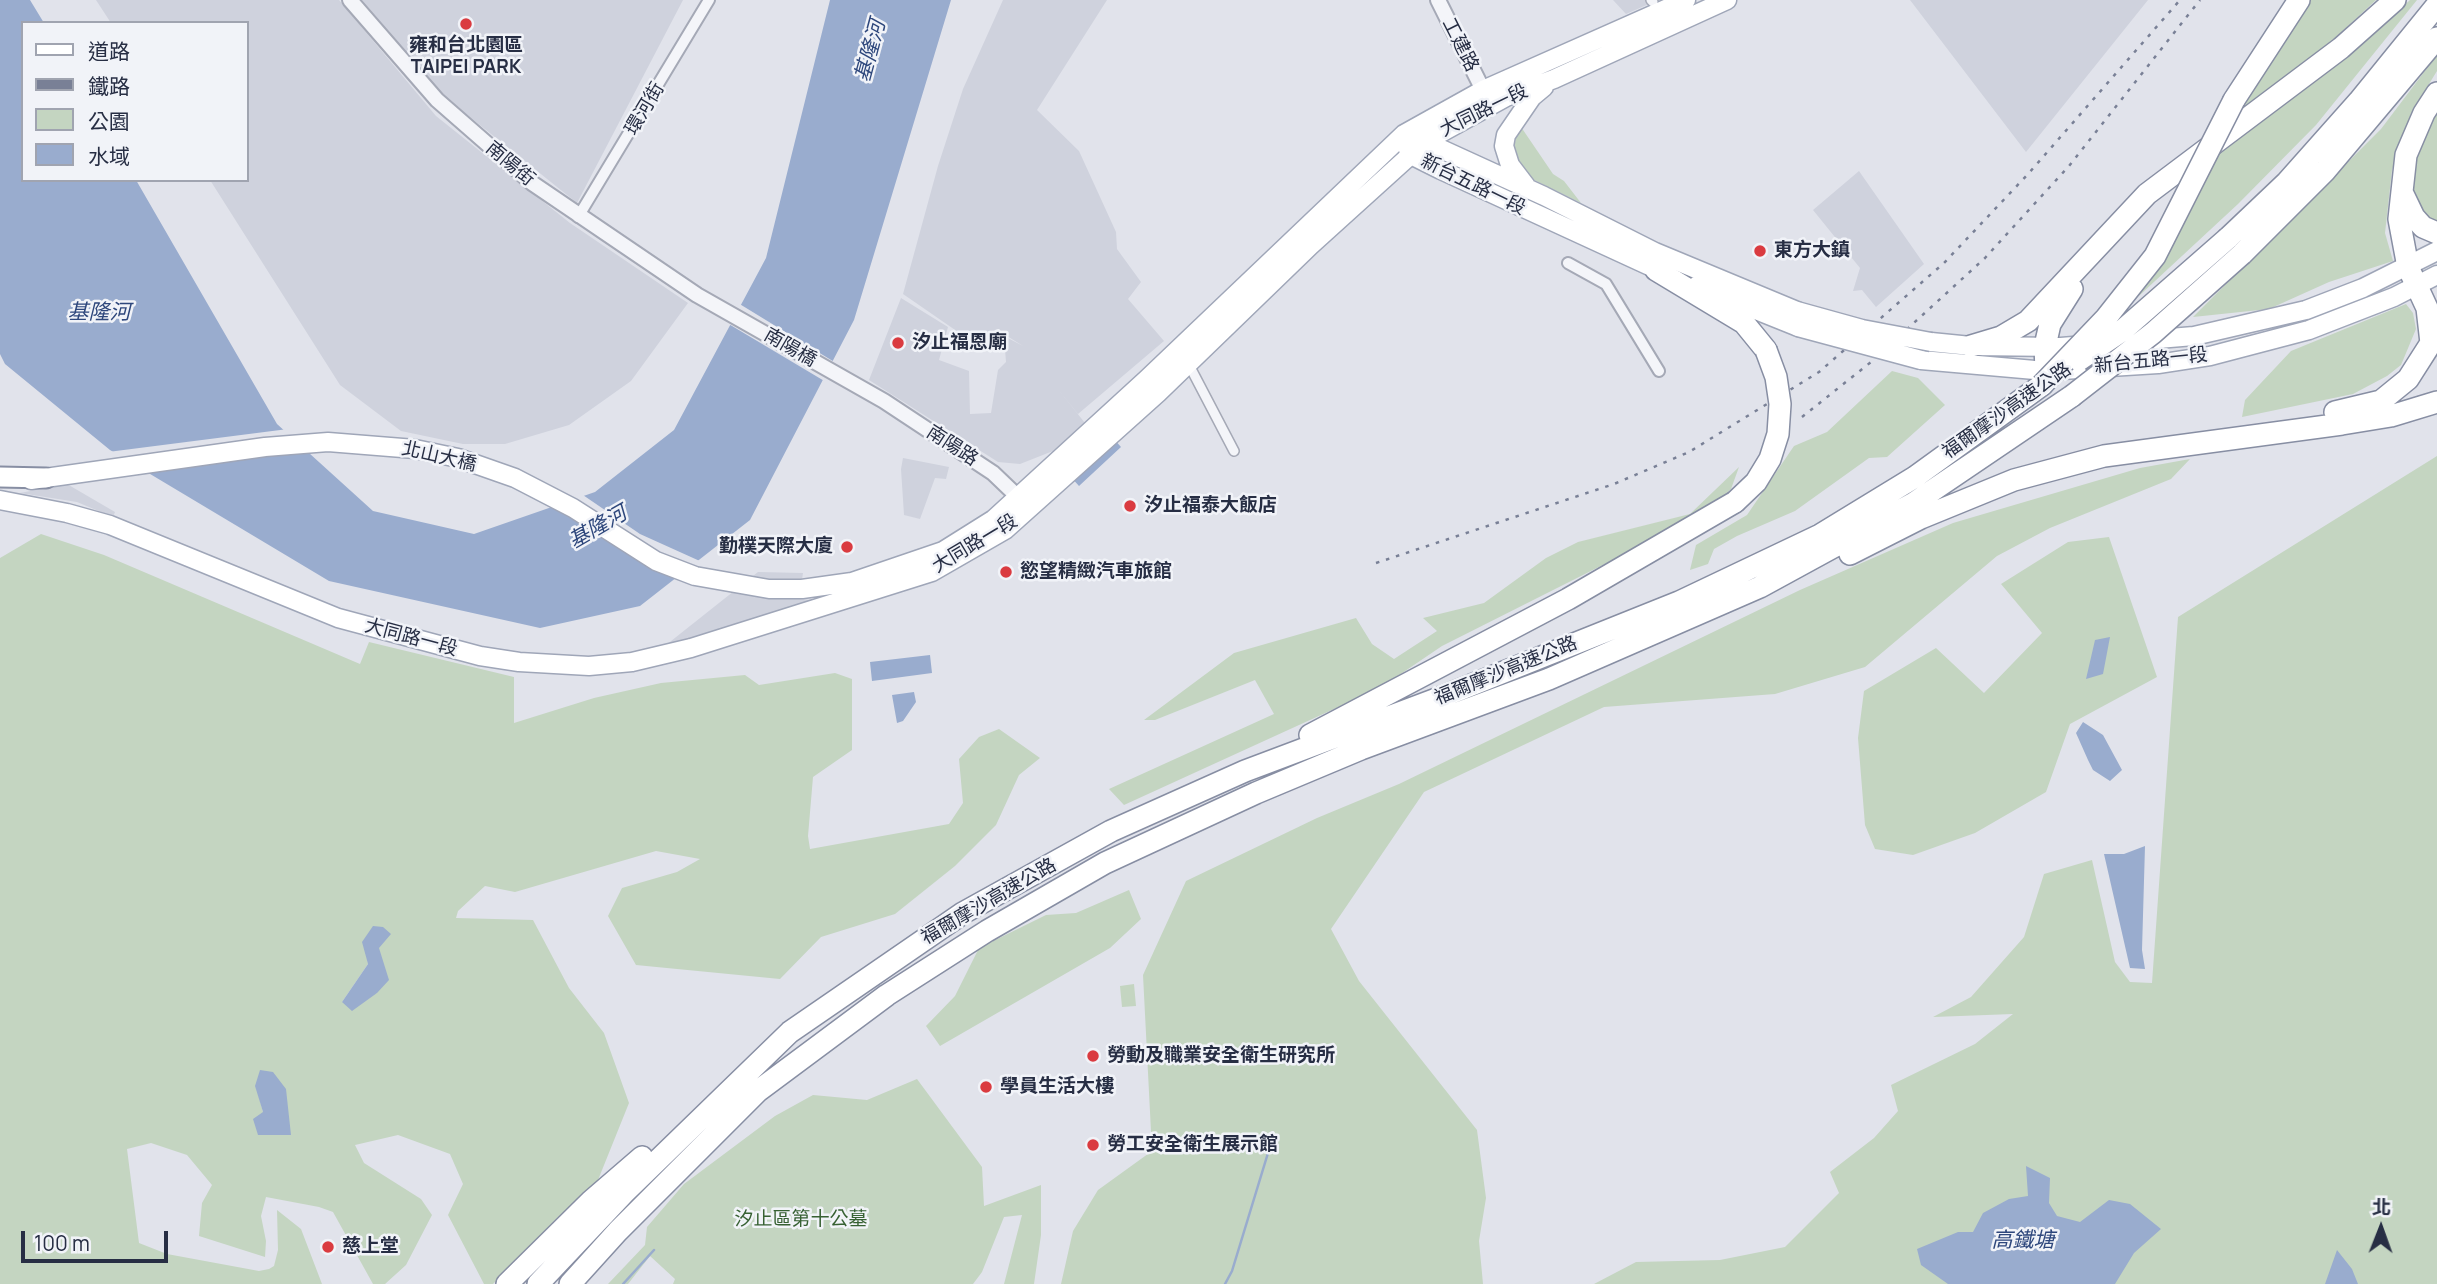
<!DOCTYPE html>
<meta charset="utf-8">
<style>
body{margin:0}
#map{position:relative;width:2437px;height:1284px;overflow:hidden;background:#e1e3eb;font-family:Manrope,"Noto Sans TC",sans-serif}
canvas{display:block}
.legend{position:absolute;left:21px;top:21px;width:228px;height:161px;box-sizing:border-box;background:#f1f3f8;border:2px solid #a0a4b0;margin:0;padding:9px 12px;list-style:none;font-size:21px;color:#272e44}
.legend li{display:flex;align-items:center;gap:14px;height:35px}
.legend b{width:35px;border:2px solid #a0a4b0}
.north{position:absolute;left:2346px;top:1193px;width:70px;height:70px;-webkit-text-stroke:5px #f1f3f8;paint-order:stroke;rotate:1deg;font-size:19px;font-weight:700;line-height:28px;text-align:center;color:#272e44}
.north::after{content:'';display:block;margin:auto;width:24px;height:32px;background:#272e44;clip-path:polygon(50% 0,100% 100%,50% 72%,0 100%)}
.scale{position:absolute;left:21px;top:1231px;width:147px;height:32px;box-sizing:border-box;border:4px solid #272e44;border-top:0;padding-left:9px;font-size:21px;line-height:24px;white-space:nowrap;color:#272e44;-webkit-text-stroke:5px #f1f3f8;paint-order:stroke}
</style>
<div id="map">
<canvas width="2437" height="1284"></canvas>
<ul class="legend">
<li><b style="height:9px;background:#fff"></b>道路</li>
<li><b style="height:9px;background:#798096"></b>鐵路</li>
<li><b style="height:19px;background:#c4d5c1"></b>公園</li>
<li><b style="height:19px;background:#99acce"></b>水域</li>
</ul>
<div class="north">北</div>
<div class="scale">100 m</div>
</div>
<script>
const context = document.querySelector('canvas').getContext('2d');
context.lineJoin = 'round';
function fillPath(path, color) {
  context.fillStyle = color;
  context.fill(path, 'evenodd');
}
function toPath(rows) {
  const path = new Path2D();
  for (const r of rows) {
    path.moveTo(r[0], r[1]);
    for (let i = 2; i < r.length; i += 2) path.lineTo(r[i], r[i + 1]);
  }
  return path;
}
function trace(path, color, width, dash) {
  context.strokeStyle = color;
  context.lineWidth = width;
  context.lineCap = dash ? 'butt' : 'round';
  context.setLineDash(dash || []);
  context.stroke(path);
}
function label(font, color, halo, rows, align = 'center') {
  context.font = font + ' Manrope,"Noto Sans TC",sans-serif';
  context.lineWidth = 5;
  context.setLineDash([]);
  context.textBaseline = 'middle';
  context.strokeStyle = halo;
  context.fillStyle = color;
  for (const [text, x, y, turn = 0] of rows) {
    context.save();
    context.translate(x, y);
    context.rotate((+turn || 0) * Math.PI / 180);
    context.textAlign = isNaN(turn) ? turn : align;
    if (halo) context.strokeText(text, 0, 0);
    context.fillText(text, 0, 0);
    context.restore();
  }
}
fillPath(toPath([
 [96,0,339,0,436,116,570,223,688,303,631,381,569,425,505,444,463,444,401,431,340,385,210,180,247,180,247,23,111,23],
 [360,0,683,0,577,203,440,93],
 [1003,0,1107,0,1037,110,1079,151,1116,232,1117,249,1141,282,1128,299,1164,341,1078,414,1057,388,1085,423,1053,451,1020,464,998,462,869,380,901,298,948,327,939,360,969,371,970,414,991,413,998,370,1006,362,1004,336,1023,346,999,331,986,341,974,343,903,294,938,166,963,89],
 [1613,0,1658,0,1626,14],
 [1910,0,2148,0,2026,152],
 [1859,171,1924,264,1876,307,1862,290,1853,291,1860,268,1813,210],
 [903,458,949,467,946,479,935,478,920,519,904,515,901,469],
 [67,484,115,512,113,517,77,502,20,493],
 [758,572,803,573,799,599,813,600,661,649]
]), '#cfd2dd');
fillPath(toPath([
 [2307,0,2376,0,2334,39,2239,111],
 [2410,0,2417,0,2316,125,2238,204,2127,307,2213,152,2270,115,2370,37],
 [2437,55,2437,71,2411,113,2392,170,2385,233,2393,261,2329,282,2269,309,2193,317,2381,129],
 [2437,109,2437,223,2424,216,2409,189,2411,163],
 [1519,124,1553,174,1564,181,1581,203,1526,176,1513,152],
 [2406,304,2413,313,2416,329,2401,365,2387,376,2353,394,2242,417,2245,400,2291,351],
 [1892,371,1918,378,1945,405,1887,457,1869,458,1795,511,1737,536,1714,549,1708,564,1690,570,1696,545,1747,515,1794,446,1827,432],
 [2437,456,2437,1284,1594,1284,1636,1262,1720,1260,1785,1247,1839,1193,1830,1172,1874,1138,1898,1111,1891,1085,1975,1044,2013,1014,1933,1017,1971,997,2024,937,2044,874,2092,860,2115,962,2130,982,2152,983,2178,617],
 [2190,459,2171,479,2050,528,1997,556,1865,667,1775,694,1604,707,1424,792,1331,929,1359,981,1477,1130,1486,1198,1479,1241,1483,1284,1061,1284,1073,1231,1098,1190,1152,1151,1143,975,1186,881,1317,818,1399,784,1800,590,1953,523,2140,468],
 [1739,467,1731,489,1704,514,1442,646,1380,688,1124,805,1109,789,1274,714,1255,680,1155,720,1144,720,1234,653,1356,618,1372,644,1394,659,1437,631,1423,618,1484,603,1546,558,1578,542,1690,514],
 [41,534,104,555,360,664,369,642,514,677,514,723,594,698,661,683,745,675,759,685,835,673,852,679,852,750,813,777,808,836,810,849,949,824,963,803,959,759,979,737,999,729,1040,758,1019,775,996,825,955,866,895,914,821,937,780,979,636,965,608,916,622,888,677,872,700,859,656,851,515,892,485,886,458,911,456,918,533,920,569,988,604,1033,629,1103,596,1185,558,1217,493,1284,484,1284,448,1215,463,1184,450,1154,398,1135,355,1145,364,1163,421,1199,432,1215,406,1265,385,1284,373,1284,333,1212,319,1207,266,1197,261,1216,266,1241,265,1257,199,1236,202,1203,212,1185,187,1155,151,1143,127,1149,139,1243,167,1254,259,1271,269,1269,274,1266,278,1250,277,1210,301,1229,322,1284,0,1284,0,558],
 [367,954,377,993,342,1002,368,964],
 [260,1075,290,1135,263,1112,256,1086],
 [2109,537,2157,677,2070,724,2046,792,1975,833,1913,855,1875,849,1865,825,1858,738,1864,691,1936,648,1984,693,2042,633,2001,584,2068,542],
 [1129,890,1141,919,1110,948,940,1046,926,1026,955,996,979,948,1046,915,1076,913],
 [1134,984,1136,1006,1122,1007,1120,986],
 [917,1079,982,1167,984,1206,1041,1185,1041,1235,1034,1284,1004,1284,1022,1215,1004,1217,982,1272,973,1284,673,1284,675,1279,650,1256,628,1284,608,1284,645,1245,647,1227,684,1184,775,1116,813,1095,867,1100]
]), '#c4d5c1');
fillPath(toPath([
 [0,0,30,0,44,23,23,23,23,180,136,180,277,424,373,511,474,534,595,492,674,430,766,258,830,0,951,0,854,320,750,520,640,606,540,628,329,581,110,450,5,364,0,354],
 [1113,438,1121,447,1079,486,1070,476],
 [2110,637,2103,674,2086,679,2095,640],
 [930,655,932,673,872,681,870,662],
 [914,692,916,702,903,721,897,723,892,695],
 [2083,722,2103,735,2122,770,2110,781,2093,770,2088,760,2076,733],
 [2145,846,2142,950,2145,969,2130,968,2104,854,2124,854],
 [373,926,383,927,391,934,379,948,389,980,377,993,352,1011,342,1002,368,964,362,942],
 [260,1070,273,1072,286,1089,291,1135,258,1135,253,1119,263,1112,255,1086],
 [2026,1166,2050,1178,2049,1203,2057,1216,2080,1222,2109,1200,2130,1204,2161,1229,2134,1253,2115,1284,1948,1284,1921,1265,1917,1249,1958,1232,1973,1232,1983,1213,2009,1199,2028,1196],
 [2337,1250,2352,1269,2358,1284,2325,1284]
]), '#99acce');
fillPath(toPath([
 [738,303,836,363,826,382,727,323],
 [288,429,304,443,132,467,108,452],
 [580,493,640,534,702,562,684,576,551,503]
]), '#e1e3eb');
trace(toPath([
 [623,1284,654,1250],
 [1225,1284,1232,1271,1268,1153]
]), '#99acce', 2.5);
const pedestrian = toPath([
 [1651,0,1653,2],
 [1188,363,1234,451]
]);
const minor = toPath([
 [578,217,709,0],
 [1568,263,1606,284,1659,371]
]);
const tertiary = toPath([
 [350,0,437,100,532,183,697,295,884,401,993,473,1017,496],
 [1438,0,1483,90]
]);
const primary = toPath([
 [1417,138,1544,196,1655,252,1797,311],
 [1407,144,1409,154,1441,170,1667,274],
 [1526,186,1510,165,1504,146,1506,135,1532,97,1544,87],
 [1696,286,1798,327],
 [1931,342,1971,346,2061,347,2194,336,2306,310,2363,288,2437,251],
 [1921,360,2046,371,2158,364,2210,356,2309,330,2394,297,2437,275],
 [31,480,265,447,328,442,415,449,458,458,515,478,573,508,656,561,695,576,769,589,802,589,852,582,943,551,994,519,1147,379,1404,134,1483,90,1686,0],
 [0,500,67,513,110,525,338,618,480,656,519,662,589,666,632,662,691,648,932,572,1005,530,1158,393,1311,245,1426,141,1506,97,1554,79,1727,0]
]);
const trunk = toPath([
 [0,477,46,478]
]);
const motorway = toPath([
 [2234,100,2299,0],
 [2402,192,2414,217,2423,227,2437,233],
 [2228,238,2287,182,2359,101,2437,5],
 [2242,254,2325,171,2437,38],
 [1656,270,1744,323,1766,350],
 [1971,346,2001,337,2028,321,2147,194,2341,48,2395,0],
 [2046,371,2045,346,2050,324,2072,289],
 [2335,412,2381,401,2408,379,2431,343,2427,308,2408,267,2399,219,2406,155,2424,113,2437,93],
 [1850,554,1921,518,2014,480,2104,456,2342,424,2391,416,2437,402],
 [1310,735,1568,599,1735,502],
 [507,1284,591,1201,642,1157],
 [538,1284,624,1193,790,1032,963,913,1111,831,1245,771,1439,698,1679,602,1820,535,1915,477,2042,385],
 [570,1284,618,1231,758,1091,887,995,987,931,1105,863,1256,793,1361,749,1549,679,1760,587,1914,503,2072,396]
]);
trace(pedestrian, '#a5a9b6', 12);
trace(minor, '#a5a9b6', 14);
trace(tertiary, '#a5a9b6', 18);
trace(primary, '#9fa6b8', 21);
trace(trunk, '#878ea3', 23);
trace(motorway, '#878ea3', 24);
trace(pedestrian, '#f4f5f9', 9);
trace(minor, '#f4f5f9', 10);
trace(tertiary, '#f4f5f9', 14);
trace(primary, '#fff', 18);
trace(trunk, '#fff', 19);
trace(motorway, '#fff', 21);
trace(toPath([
 [1802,417,1871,362,1985,258,2069,166,2200,0],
 [1376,563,1614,484,1689,452,1819,372,1944,263,2029,173,2180,0]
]), '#798096', 2.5, [3.5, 7]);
const primaryBridge = toPath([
 [1797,311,1862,329,1931,342],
 [1798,327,1921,360]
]);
const motorwayBridge = toPath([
 [2079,360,2123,330,2228,238],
 [2042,385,2106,318,2155,256,2234,100],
 [2072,396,2153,333,2242,254],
 [1735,502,1756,482,1770,459,1778,434,1780,404,1776,377,1766,350]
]);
trace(primaryBridge, '#9fa6b8', 21, []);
trace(motorwayBridge, '#878ea3', 24, []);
trace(primaryBridge, '#fff', 18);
trace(motorwayBridge, '#fff', 21);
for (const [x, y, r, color] of [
 [466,24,7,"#da3b40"],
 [1760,251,7,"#da3b40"],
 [898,343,7,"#da3b40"],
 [1130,506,7,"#da3b40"],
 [847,547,7,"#da3b40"],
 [1006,572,7,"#da3b40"],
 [1093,1056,7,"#da3b40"],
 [986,1087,7,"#da3b40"],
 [1093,1145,7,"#da3b40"],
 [328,1247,7,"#da3b40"]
]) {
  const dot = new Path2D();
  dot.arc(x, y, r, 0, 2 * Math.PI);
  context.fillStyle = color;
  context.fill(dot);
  trace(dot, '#f1f3f8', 2.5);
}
label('19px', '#272e44', '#f1f3f8', [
 ["工建路",1460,45,63],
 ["環河街",645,109,-59],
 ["大同路一段",1484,111,-26],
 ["南陽街",510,164,40],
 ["新台五路一段",1473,185,26],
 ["南陽橋",790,348,30],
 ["新台五路一段",2151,361,-6],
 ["福爾摩沙高速公路",2007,411,-35],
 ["南陽路",952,446,33],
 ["北山大橋",439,457,13],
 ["大同路一段",975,544,-31],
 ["大同路一段",411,638,15],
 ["福爾摩沙高速公路",1506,671,-22],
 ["福爾摩沙高速公路",989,902,-30]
]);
label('bold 19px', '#272e44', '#f1f3f8', [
 ["雍和台北園區",466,46,"center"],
 ["TAIPEI PARK",466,68,"center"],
 ["東方大鎮",1774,251],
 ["汐止福恩廟",912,343],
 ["汐止福泰大飯店",1144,506],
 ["勤樸天際大廈",833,547,"right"],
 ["慾望精緻汽車旅館",1020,572],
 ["勞動及職業安全衛生研究所",1107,1056],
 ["學員生活大樓",1000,1087],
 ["勞工安全衛生展示館",1107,1145],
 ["慈上堂",342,1247]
], 'left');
label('19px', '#376133', '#f1f3f8', [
 ["汐止區第十公墓",801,1220]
]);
label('italic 21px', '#2e477c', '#f1f3f8', [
 ["基隆河",871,51,-75],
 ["基隆河",99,313],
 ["基隆河",598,528,-30],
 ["高鐵塘",2023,1241]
]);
</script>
